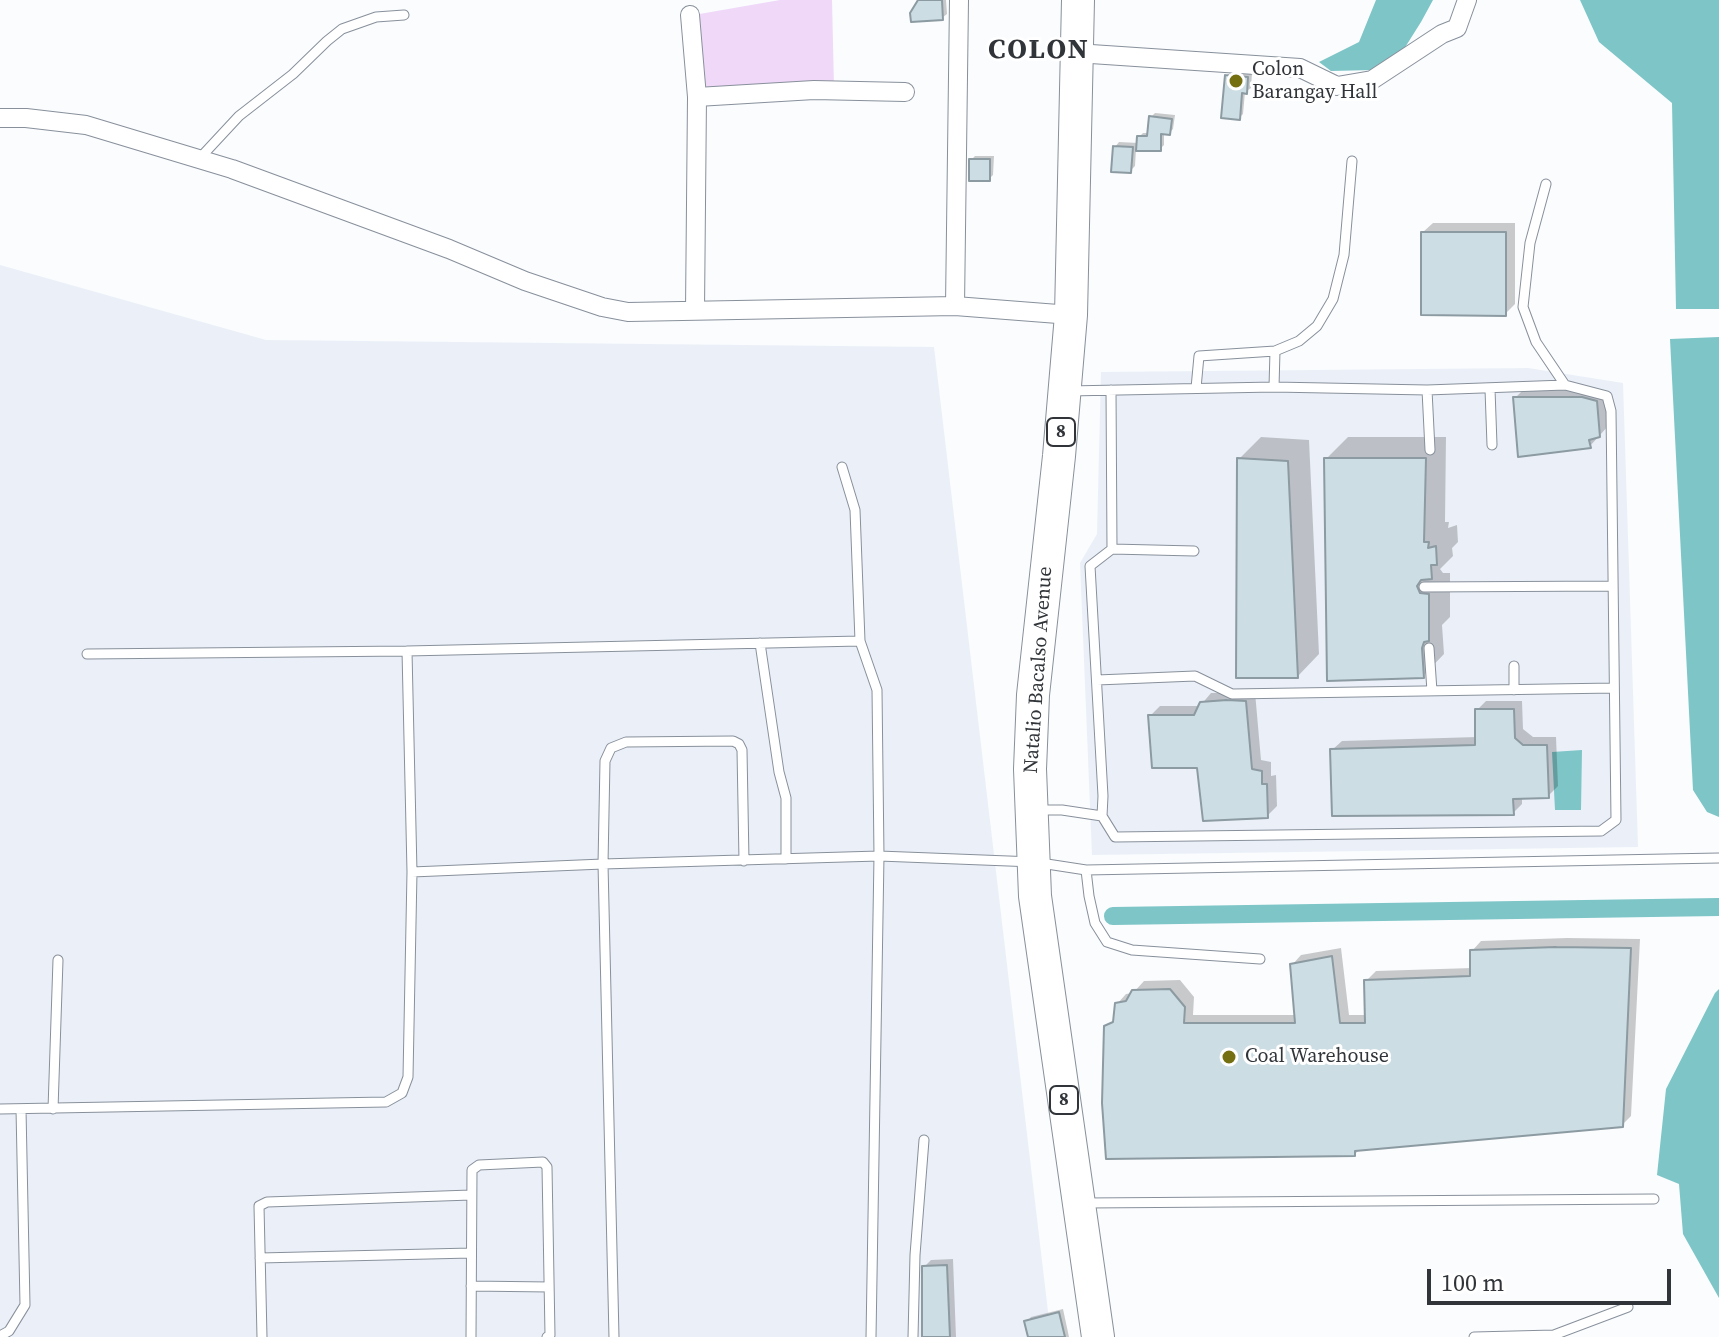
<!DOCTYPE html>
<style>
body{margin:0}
#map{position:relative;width:1719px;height:1337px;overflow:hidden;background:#fafcfe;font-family:"Source Serif 4",serif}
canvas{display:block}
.scale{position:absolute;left:1427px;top:1269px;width:244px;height:36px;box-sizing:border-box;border:4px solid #313539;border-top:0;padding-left:10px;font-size:24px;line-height:28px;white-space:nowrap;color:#313539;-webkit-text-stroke:6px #fff;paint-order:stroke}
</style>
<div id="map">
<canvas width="1719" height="1337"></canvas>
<div class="scale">100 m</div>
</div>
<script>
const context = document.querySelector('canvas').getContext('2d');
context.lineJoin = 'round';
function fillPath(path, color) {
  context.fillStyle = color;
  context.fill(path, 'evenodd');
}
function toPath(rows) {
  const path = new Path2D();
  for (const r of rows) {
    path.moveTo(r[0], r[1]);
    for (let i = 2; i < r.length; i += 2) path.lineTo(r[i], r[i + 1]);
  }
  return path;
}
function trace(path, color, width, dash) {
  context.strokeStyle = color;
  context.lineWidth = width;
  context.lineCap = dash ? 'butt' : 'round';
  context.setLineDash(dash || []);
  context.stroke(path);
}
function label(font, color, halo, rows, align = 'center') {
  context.font = font + ' "Source Serif 4",serif';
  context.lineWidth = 6;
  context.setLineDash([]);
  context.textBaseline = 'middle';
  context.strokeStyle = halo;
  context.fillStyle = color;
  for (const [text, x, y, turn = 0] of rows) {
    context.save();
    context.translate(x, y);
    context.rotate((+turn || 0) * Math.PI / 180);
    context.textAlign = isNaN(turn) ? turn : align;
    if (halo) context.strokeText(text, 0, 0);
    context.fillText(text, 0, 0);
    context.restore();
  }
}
fillPath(toPath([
 [0,265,266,340,934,347,1051,1337,0,1337],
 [1528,368,1623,383,1638,847,1092,855,1080,563,1097,534,1101,372]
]), '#ebf0f8');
fillPath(toPath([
 [780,0,832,0,834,88,687,87,688,16]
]), '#efd8f8');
fillPath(toPath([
 [1376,0,1433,0,1421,22,1404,49,1373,70,1331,71,1319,62,1359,42],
 [1580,0,1719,0,1719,309,1676,309,1672,103,1599,42],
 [1719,337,1719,817,1707,812,1693,790,1670,339],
 [1582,750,1581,810,1555,810,1552,752],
 [1719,989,1719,1298,1683,1234,1679,1184,1657,1175,1666,1089,1715,993]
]), '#7ec5c7');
fillPath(toPath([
 [921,0,946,0,947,14,942,18],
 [1231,72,1252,73,1251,88,1245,92,1243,114,1239,118,1227,76],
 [1155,113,1175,115,1173,129,1169,133,1164,133,1164,145,1160,149,1136,149,1135,166,1130,171,1115,147,1119,142,1139,143,1139,137,1143,133,1149,133,1151,117],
 [975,156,994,156,993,175,989,179,971,160],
 [1433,223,1515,223,1515,304,1505,314,1423,232],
 [1525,388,1592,388,1606,392,1609,425,1590,446,1515,398],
 [1261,437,1309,440,1319,654,1298,676,1239,459],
 [1348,437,1446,437,1445,522,1449,522,1448,528,1457,525,1458,542,1452,548,1453,556,1440,569,1443,573,1450,573,1450,617,1442,625,1444,654,1423,676,1326,459],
 [1255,692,1261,760,1271,762,1271,776,1276,775,1277,806,1267,816,1199,766,1150,716,1160,706,1200,706,1211,693],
 [1486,701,1522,701,1523,729,1533,737,1556,737,1558,786,1548,796,1522,796,1522,804,1513,813,1332,750,1342,741,1477,737,1477,710],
 [1567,938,1640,939,1631,1116,1622,1125,1360,1149,1355,1154,1106,1027,1116,1018,1117,1004,1126,994,1133,993,1144,981,1180,980,1194,997,1193,1015,1296,1015,1292,965,1301,955,1341,948,1349,1015,1367,1015,1366,981,1376,971,1472,968,1472,951,1481,941],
 [953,1259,956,1337,924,1337,924,1267,931,1260],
 [1063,1309,1069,1337,1031,1337,1027,1322,1031,1317]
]), '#0003');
trace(toPath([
 [1113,916,1719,907]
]), '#7ec5c7', 18);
const building = toPath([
 [918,0,942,0,943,20,911,22,910,13,918,0],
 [1225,75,1248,77,1247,94,1242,93,1240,120,1221,118,1225,75],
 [1149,116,1172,119,1170,135,1161,134,1161,151,1136,151,1137,136,1147,136,1149,116],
 [1113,146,1133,147,1131,173,1111,172,1113,146],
 [969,159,990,159,990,181,969,181,969,159],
 [1421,232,1506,232,1506,316,1421,315,1421,232],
 [1513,397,1582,397,1597,401,1600,437,1589,440,1591,448,1518,457,1513,397],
 [1237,458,1288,461,1298,678,1236,678,1237,458],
 [1324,458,1426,458,1424,542,1429,542,1428,548,1436,546,1437,565,1431,565,1432,579,1421,580,1417,586,1420,593,1429,594,1429,641,1424,642,1422,648,1424,678,1327,681,1324,458],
 [1227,700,1246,701,1252,769,1262,771,1262,784,1267,784,1268,818,1203,821,1197,768,1152,768,1148,715,1194,715,1200,702,1227,700],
 [1475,709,1514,709,1515,738,1523,745,1547,745,1549,798,1513,799,1514,815,1332,816,1330,749,1475,745,1475,709],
 [1556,947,1631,948,1623,1127,1355,1151,1355,1156,1106,1159,1102,1103,1104,1026,1113,1022,1115,1003,1126,1001,1132,990,1170,989,1185,1007,1184,1023,1295,1023,1290,964,1332,956,1340,1023,1365,1023,1364,980,1470,976,1470,950,1556,947],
 [947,1265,950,1337,922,1337,922,1266,947,1265],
 [1059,1312,1065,1337,1028,1337,1024,1321,1059,1312]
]);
fillPath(building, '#cddde4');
trace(building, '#8c9aa1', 2);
const service = toPath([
 [199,159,239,116,293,74,327,41,342,29,376,17,404,15],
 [1546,184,1530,243,1523,307,1536,342,1565,385],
 [1274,387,1275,351],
 [1196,388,1199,356,1275,351,1299,341,1317,326,1333,299,1344,255,1352,161],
 [1490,389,1492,445],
 [1111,390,1112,549],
 [1427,390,1430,450],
 [842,467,855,510,860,641],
 [1424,587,1613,586],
 [760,643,779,772,786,798,786,859],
 [1429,648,1432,691],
 [87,654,407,651,860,641,877,690,879,856,871,1337],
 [1097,680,1195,676,1232,694,1614,688],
 [1514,690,1514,666],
 [1039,810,1062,810,1102,816,1115,837,1601,831,1616,820,1611,411,1607,396,1565,385,1427,390,1274,387,1068,391],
 [1102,816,1103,796,1090,566,1112,549,1194,551],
 [1086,870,1089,896,1095,923,1107,942,1132,950,1260,959],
 [412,872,603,864,879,856,1034,862,1086,870,1719,858],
 [0,1109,386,1102,402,1093,408,1077,412,872,407,651],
 [53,1109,58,960],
 [1086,1203,1654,1199],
 [260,1258,471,1253],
 [471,1286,549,1287],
 [0,1336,9,1331,25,1305,21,1109],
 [262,1337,259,1206,267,1202,471,1195],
 [471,1337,472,1170,479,1165,543,1162,547,1167,550,1335,547,1337],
 [614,1337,603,864,605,761,611,748,626,742,733,741,739,744,742,750,744,861],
 [913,1337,915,1255,924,1140],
 [1474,1337,1554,1335,1628,1307]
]);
const minor = toPath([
 [690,15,697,97,695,310],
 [1076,53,1300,68,1337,86,1372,80,1442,34,1457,28,1467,0],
 [697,97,814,90,905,92],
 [0,118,26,118,86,125,232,169,449,249,525,281,602,307,628,312,955,306,1071,315],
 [955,306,959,0]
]);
const trunk = toPath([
 [1078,0,1071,315,1059,456,1033,695,1030,769,1035,896,1098,1337]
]);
trace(service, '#88909b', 11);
trace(minor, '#88909b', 20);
trace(trunk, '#88909b', 34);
trace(service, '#fff', 9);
trace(minor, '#fff', 18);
trace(trunk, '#fff', 32);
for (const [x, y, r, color] of [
 [1236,81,8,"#747012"],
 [1229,1057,8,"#747012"]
]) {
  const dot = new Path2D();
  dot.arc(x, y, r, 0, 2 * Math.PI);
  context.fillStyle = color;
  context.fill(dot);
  trace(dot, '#fff', 3);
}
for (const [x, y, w] of [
 [1061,432,28],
 [1064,1100,28]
]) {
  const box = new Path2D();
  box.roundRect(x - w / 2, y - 14, w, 28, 6);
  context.fillStyle = '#fff';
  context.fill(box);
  trace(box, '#313539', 2);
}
label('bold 18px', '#313539', null, [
 ["8",1061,432],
 ["8",1064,1100]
]);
label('20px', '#313539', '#fff', [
 ["Colon",1252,70],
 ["Barangay Hall",1252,93],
 ["Coal Warehouse",1245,1057]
], 'left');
label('20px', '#313539', '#fff', [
 ["Natalio Bacalso Avenue",1039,670,-86]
]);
context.letterSpacing = '2px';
label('bold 28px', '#313539', '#fff', [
 ["COLON",1039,51]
]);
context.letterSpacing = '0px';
</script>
